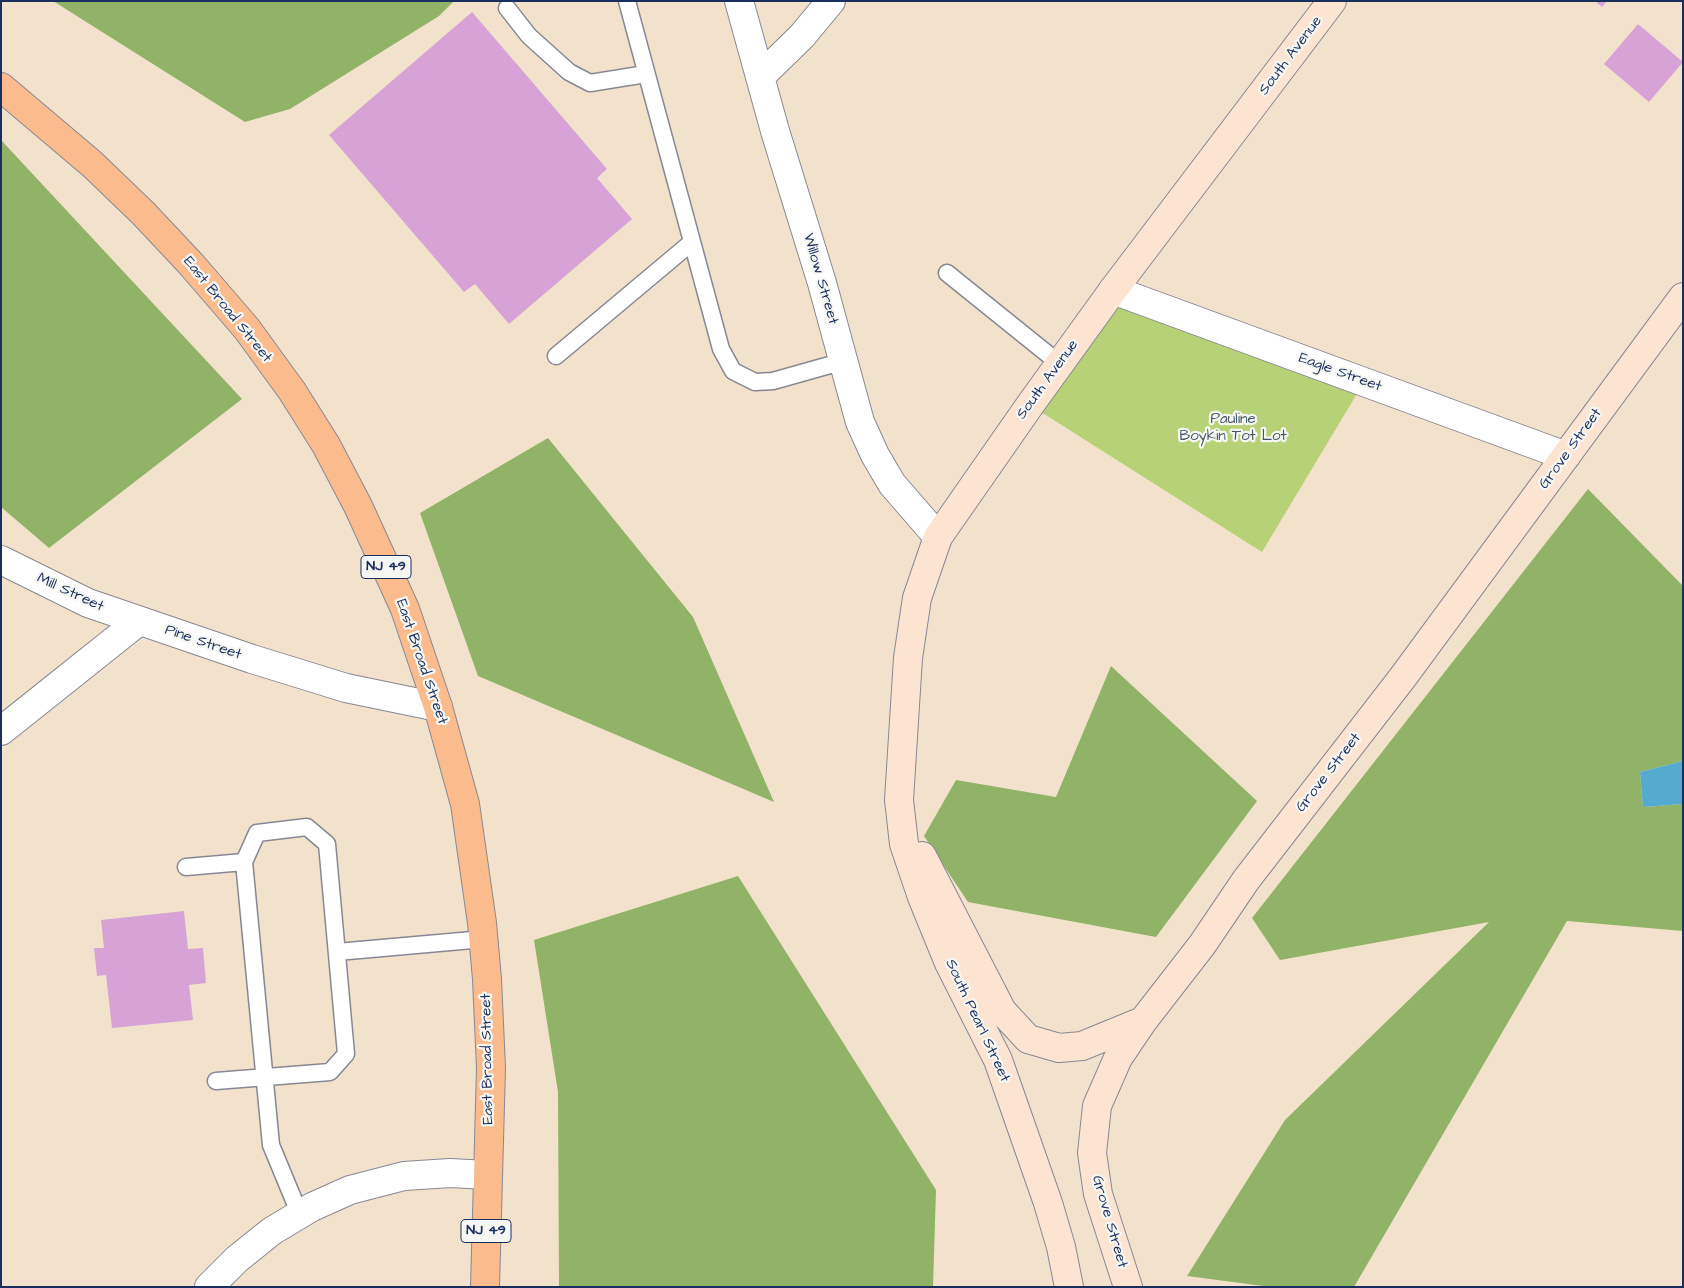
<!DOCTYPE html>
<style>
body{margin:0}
#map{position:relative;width:1684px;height:1288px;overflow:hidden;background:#f3e2cb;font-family:"Architects Daughter",sans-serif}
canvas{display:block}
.frame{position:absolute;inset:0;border:2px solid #1b2f5e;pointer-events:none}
</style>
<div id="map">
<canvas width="1684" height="1288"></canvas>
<div class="frame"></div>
</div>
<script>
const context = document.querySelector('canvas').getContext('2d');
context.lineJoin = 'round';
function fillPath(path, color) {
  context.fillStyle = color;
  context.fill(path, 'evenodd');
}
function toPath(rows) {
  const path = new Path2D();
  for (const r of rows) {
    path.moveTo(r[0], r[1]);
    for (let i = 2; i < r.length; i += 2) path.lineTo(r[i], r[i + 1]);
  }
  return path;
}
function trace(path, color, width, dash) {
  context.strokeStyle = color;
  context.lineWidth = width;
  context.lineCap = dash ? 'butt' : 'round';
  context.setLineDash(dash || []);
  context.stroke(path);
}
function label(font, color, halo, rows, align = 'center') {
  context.font = font + ' "Architects Daughter",sans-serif';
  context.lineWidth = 4.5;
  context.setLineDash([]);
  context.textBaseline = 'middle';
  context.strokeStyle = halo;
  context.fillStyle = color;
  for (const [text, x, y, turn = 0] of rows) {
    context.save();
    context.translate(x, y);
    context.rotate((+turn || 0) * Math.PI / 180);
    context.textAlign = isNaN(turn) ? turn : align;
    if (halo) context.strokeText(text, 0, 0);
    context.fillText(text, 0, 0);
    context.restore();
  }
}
fillPath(toPath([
 [1113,290,1364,382,1262,552,1030,405]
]), '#b6d176');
fillPath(toPath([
 [53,1,454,1,439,16,290,109,245,122],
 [1,140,242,399,49,548,1,507],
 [548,438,693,617,774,802,478,676,420,513],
 [1588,489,1683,586,1683,761,1640,772,1643,807,1683,804,1683,931,1567,921,1354,1287,1271,1287,1187,1276,1285,1120,1489,922,1280,960,1252,918],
 [1111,666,1257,801,1156,937,968,902,924,836,956,780,1056,797],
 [738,876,936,1190,933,1287,559,1287,558,1092,534,940]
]), '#90b367');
fillPath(toPath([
 [1683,761,1683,804,1643,807,1640,772]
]), '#53abd0');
fillPath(toPath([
 [1595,1,1607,1,1602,7],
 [472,12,607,169,597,178,632,219,509,324,475,284,464,292,329,135],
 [1638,24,1683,62,1649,102,1604,64],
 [184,911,188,949,203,948,206,983,189,985,193,1020,112,1028,106,975,97,976,94,948,104,948,101,920]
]), '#d7a3d7');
const lane = toPath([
 [627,1,721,349,733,371,755,382,773,381,844,361],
 [507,8,529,36,569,72,590,83,646,74],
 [947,273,1060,364],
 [556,356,692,242],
 [244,862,271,1145,300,1215],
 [186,867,244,862,257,833,307,827,327,844,346,1054,330,1072,216,1081],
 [337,952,484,939]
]);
const street = toPath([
 [739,1,775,131,822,283,860,422,875,455,892,484,938,537],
 [760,77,802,36,831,1],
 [1113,290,1566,456],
 [1,560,88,603,252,659,346,688,438,707],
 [1,731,139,621],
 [209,1287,237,1259,272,1231,312,1207,350,1190,404,1176,450,1173,488,1175]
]);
const secondary = toPath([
 [922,856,1002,1011,1028,1039,1059,1048,1082,1046,1143,1021],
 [1069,1287,1061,1247,1048,1203,998,1060,949,963,922,897,904,844,899,800,908,658,917,598,938,537,1030,405,1113,290,1332,1],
 [1128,1287,1098,1194,1092,1153,1097,1106,1118,1058,1143,1021,1202,945,1246,880,1403,677,1683,297]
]);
const highway = toPath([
 [1,87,92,164,143,213,191,264,247,329,292,391,326,445,358,506,405,609,438,707,465,804,482,923,487,979,491,1068,485,1287]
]);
trace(lane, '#878894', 19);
trace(street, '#878894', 30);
trace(secondary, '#878894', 30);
trace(highway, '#878894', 30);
trace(lane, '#fff', 16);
trace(street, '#fff', 28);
trace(secondary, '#fde4d1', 28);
trace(highway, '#fbbb8c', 28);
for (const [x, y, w] of [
 [386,567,50],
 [486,1231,50]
]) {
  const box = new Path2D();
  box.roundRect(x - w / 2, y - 11.5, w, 23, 4);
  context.fillStyle = '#f6f6f2';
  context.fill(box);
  trace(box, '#1b2f5e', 1);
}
label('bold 14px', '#1b2f5e', null, [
 ["NJ 49",386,567],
 ["NJ 49",486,1231]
]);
label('15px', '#1b2f5e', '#f6f6f2', [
 ["South Avenue",1291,56,-53],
 ["Willow Street",820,279,74],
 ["East Broad Street",227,310,51],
 ["Eagle Street",1340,373,20],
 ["South Avenue",1048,380,-54],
 ["Grove Street",1571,449,-54],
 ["Mill Street",70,593,25],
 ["Pine Street",203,643,19],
 ["East Broad Street",421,662,71],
 ["Grove Street",1329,773,-52],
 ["South Pearl Street",977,1021,65],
 ["East Broad Street",488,1059,-91],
 ["Grove Street",1109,1222,74]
]);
label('15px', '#425864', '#f6f6f2', [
 ["Pauline",1233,420],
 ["Boykin Tot Lot",1233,437]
]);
</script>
